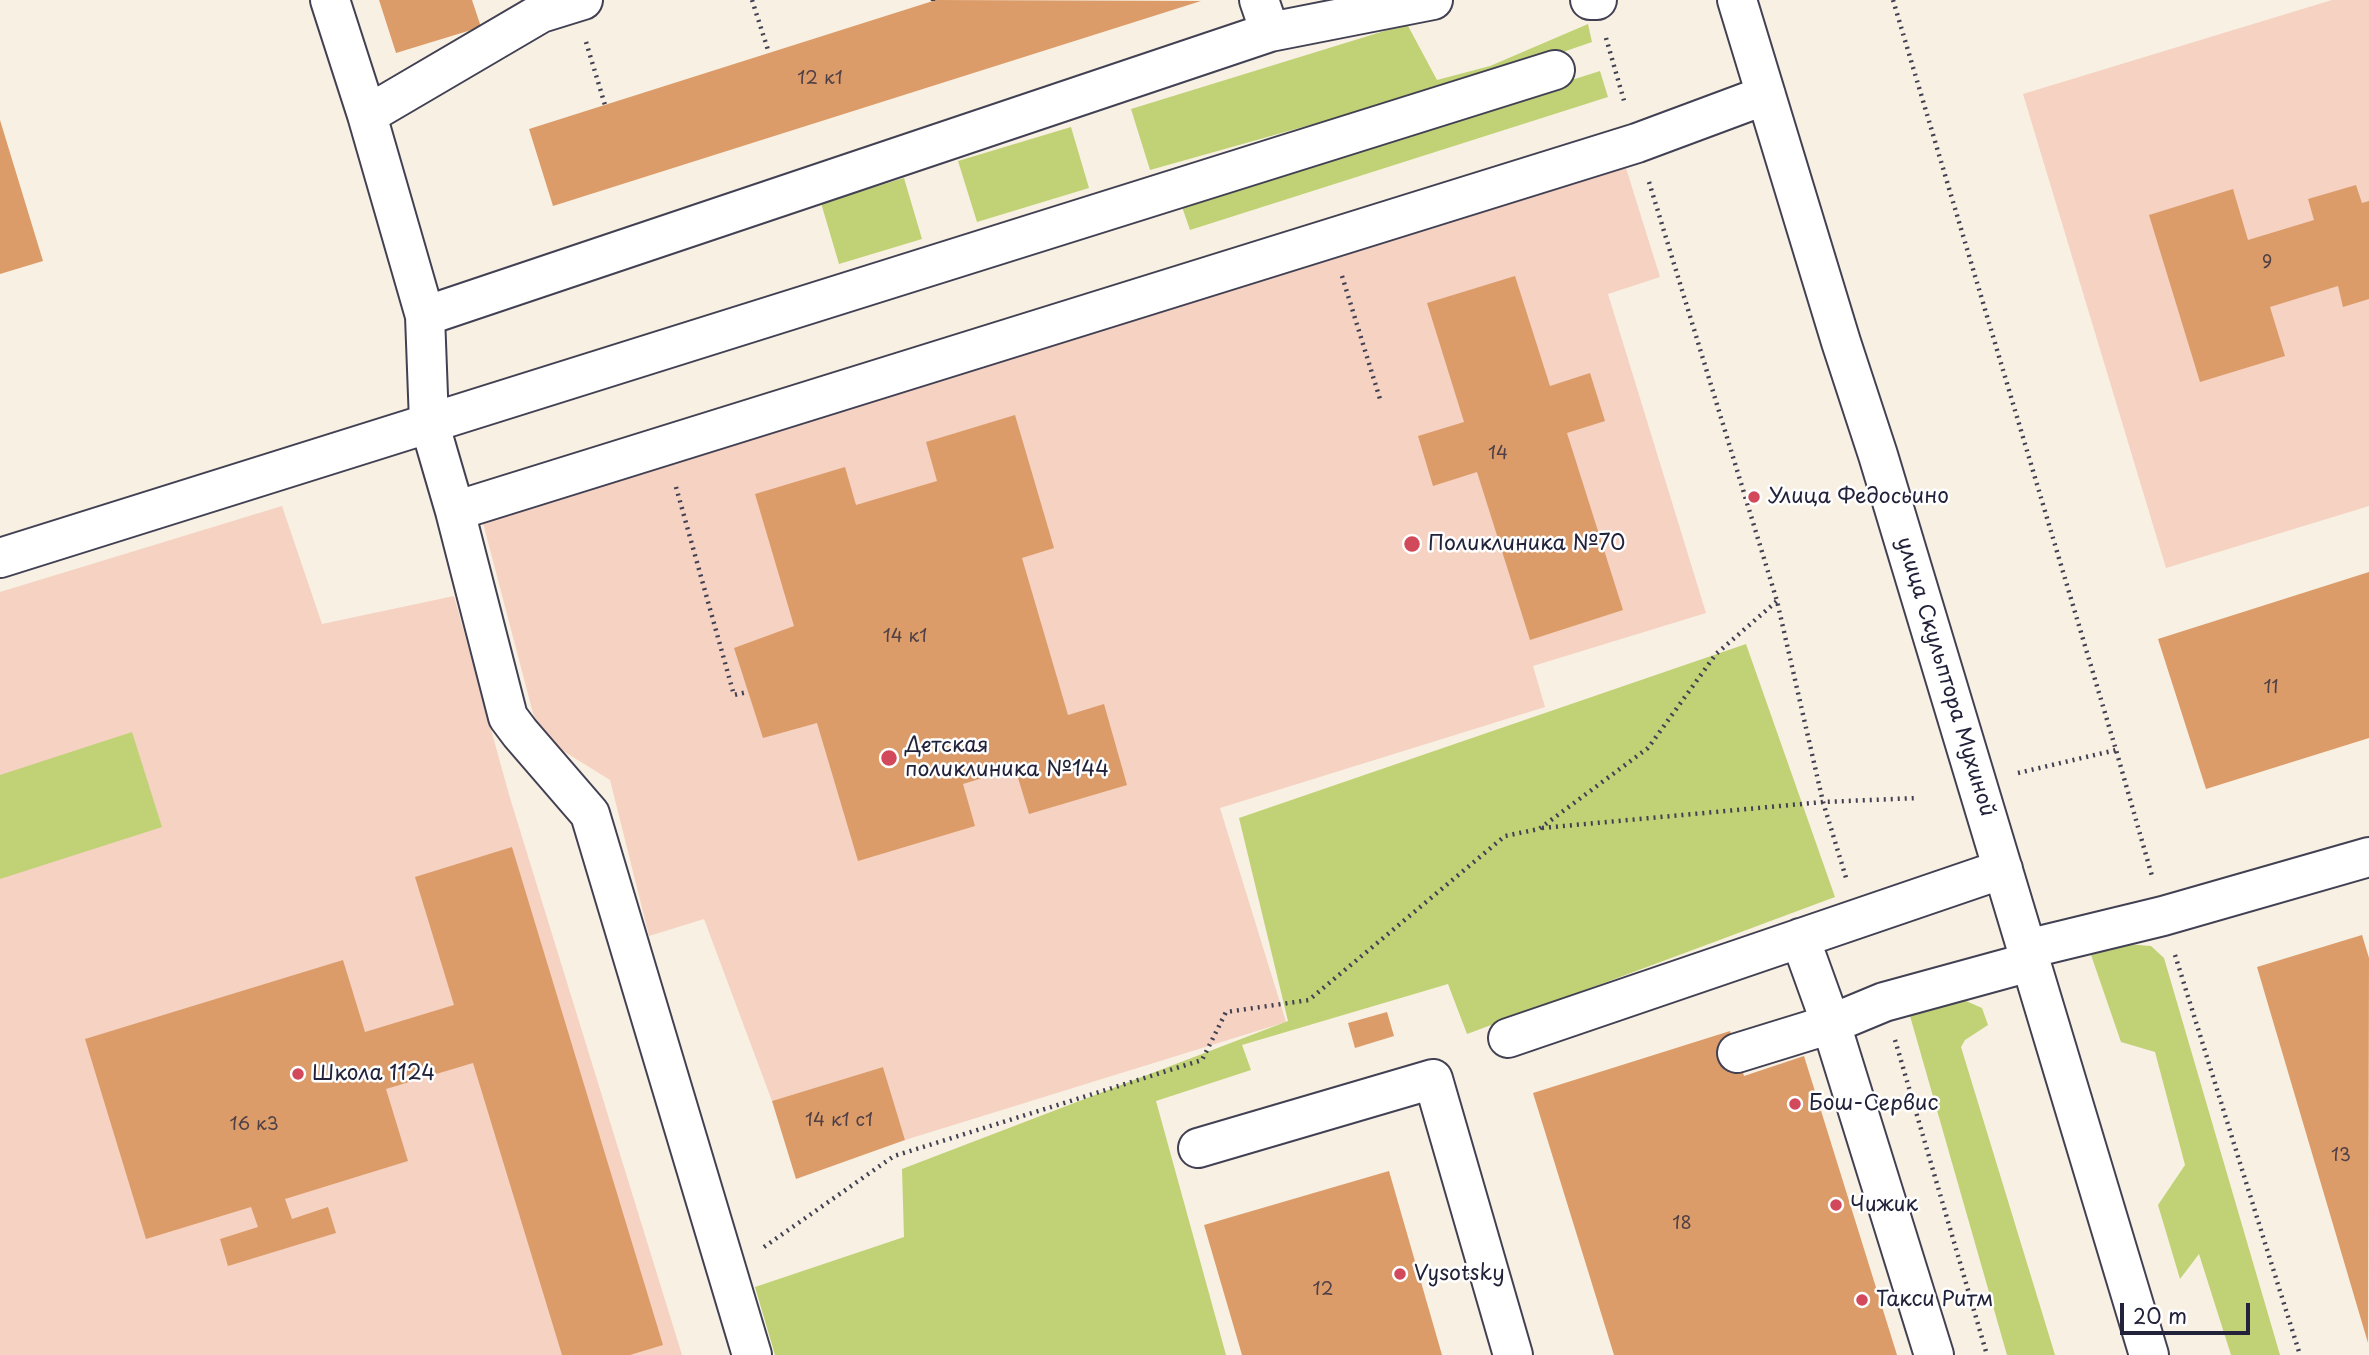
<!DOCTYPE html>
<meta charset="utf-8">
<style>
body{margin:0}
#map{position:relative;width:2369px;height:1355px;overflow:hidden;background:#f8f0e2;font-family:"Playpen Sans",sans-serif}
canvas{display:block}
.scale{position:absolute;left:2120px;top:1303px;width:130px;height:32px;box-sizing:border-box;border:4px solid #22223b;border-top:0;padding-left:9px;font-size:21px;line-height:24px;white-space:nowrap;color:#22223b;-webkit-text-stroke:5px #fff;paint-order:stroke}
</style>
<div id="map">
<canvas width="2369" height="1355"></canvas>
<div class="scale">20 m</div>
</div>
<script>
const context = document.querySelector('canvas').getContext('2d');
context.lineJoin = 'round';
function fillPath(path, color) {
  context.fillStyle = color;
  context.fill(path, 'evenodd');
}
function toPath(rows) {
  const path = new Path2D();
  for (const r of rows) {
    path.moveTo(r[0], r[1]);
    for (let i = 2; i < r.length; i += 2) path.lineTo(r[i], r[i + 1]);
  }
  return path;
}
function trace(path, color, width, dash) {
  context.strokeStyle = color;
  context.lineWidth = width;
  context.lineCap = dash ? 'butt' : 'round';
  context.setLineDash(dash || []);
  context.stroke(path);
}
function label(font, color, halo, rows, align = 'center') {
  context.font = font + ' "Playpen Sans",sans-serif';
  context.lineWidth = 5;
  context.setLineDash([]);
  context.textBaseline = 'middle';
  context.strokeStyle = halo;
  context.fillStyle = color;
  for (const [text, x, y, turn = 0] of rows) {
    context.save();
    context.translate(x, y);
    context.rotate((+turn || 0) * Math.PI / 180);
    context.textAlign = isNaN(turn) ? turn : align;
    if (halo) context.strokeText(text, 0, 0);
    context.fillText(text, 0, 0);
    context.restore();
  }
}
fillPath(toPath([
 [2332,0,2369,0,2369,506,2166,568,2023,94],
 [1626,168,1660,277,1608,294,1706,613,1533,666,1545,707,1220,808,1286,1022,905,1140,883,1067,772,1101,704,919,649,936,610,780,539,736,483,523],
 [282,506,322,624,454,596,510,798,682,1355,0,1355,0,592]
]), '#f5d2c2');
fillPath(toPath([
 [1407,24,1437,80,1490,66,1588,24,1592,42,1482,80,1374,107,1150,170,1131,109],
 [1600,71,1608,97,1190,230,1181,204],
 [1071,127,1089,188,977,222,958,161],
 [904,178,922,239,839,264,821,203],
 [1746,644,1835,897,1467,1034,1448,984,1242,1045,1251,1070,1156,1101,1226,1355,775,1355,755,1287,904,1237,902,1169,1288,1021,1239,818],
 [132,732,162,827,0,879,0,775],
 [2125,944,2151,946,2164,958,2280,1355,2231,1355,2199,1254,2180,1279,2158,1205,2185,1165,2155,1052,2121,1042,2090,952],
 [1950,994,1982,1008,1988,1025,1965,1040,1961,1047,2055,1355,2007,1355,1908,1009]
]), '#c0d275');
fillPath(toPath([
 [379,0,472,0,481,27,396,53],
 [936,0,1201,1,553,206,529,129],
 [0,120,43,261,0,274],
 [2356,185,2362,203,2369,201,2369,299,2343,307,2338,286,2270,307,2285,356,2200,382,2149,215,2233,189,2248,240,2314,220,2308,199],
 [1515,276,1550,386,1590,373,1605,421,1567,433,1623,610,1530,640,1477,472,1433,486,1418,436,1464,422,1427,303],
 [1015,415,1054,548,1022,558,1068,715,1104,704,1127,785,1029,814,1015,768,963,784,975,826,858,861,817,723,763,738,734,648,794,626,755,494,845,467,856,505,937,481,926,442],
 [2369,572,2369,738,2206,789,2158,639],
 [512,847,663,1345,630,1355,562,1355,473,1063,386,1089,408,1161,285,1199,292,1219,328,1207,336,1233,228,1266,220,1239,258,1227,251,1207,146,1239,85,1039,343,960,365,1032,454,1005,415,877],
 [2362,935,2369,958,2368,1343,2257,967],
 [1387,1012,1394,1036,1355,1048,1348,1023],
 [1730,1031,1744,1076,1804,1056,1897,1355,1614,1355,1533,1093],
 [883,1067,905,1140,796,1179,772,1101],
 [1389,1171,1442,1355,1242,1355,1204,1225]
]), '#dc9c69');
const minor = toPath([
 [330,0,367,115,425,316,429,422,455,511,508,717,520,733,590,814,752,1355],
 [1259,0,1270,32],
 [1590,0,1597,0],
 [1737,0,1841,342,1878,455,2149,1355],
 [367,115,541,13,583,0],
 [425,316,1270,32,1433,0],
 [455,511,1637,143,1766,95],
 [0,558,1555,70],
 [1800,938,1831,1024,1934,1355],
 [2027,949,2163,916,2369,857],
 [1508,1038,2003,869],
 [1737,1053,1831,1024,1884,1002,2030,962],
 [1198,1148,1433,1079,1513,1355]
]);
trace(minor, '#424154', 42);
trace(toPath([
 [752,0,769,53],
 [933,0,933,1],
 [1893,0,2116,750,2152,876],
 [1606,38,1625,104],
 [586,42,605,105],
 [1649,182,1777,601,1823,802,1847,881],
 [1342,276,1380,399],
 [676,487,734,695,747,692],
 [2018,773,2116,750],
 [1542,828,1823,802,1918,798],
 [2175,955,2300,1355],
 [1895,1040,1987,1355],
 [764,1247,894,1156,1202,1060,1226,1012,1309,1000,1505,836,1539,829,1648,748,1716,654,1777,601]
]), '#424154', 4.5, [2, 5]);
trace(minor, '#fff', 38);
for (const [x, y, r, color] of [
 [1754,497,7,"#d1495b"],
 [1412,544,9,"#d1495b"],
 [889,758,9,"#d1495b"],
 [298,1074,7,"#d1495b"],
 [1795,1104,7,"#d1495b"],
 [1836,1205,7,"#d1495b"],
 [1400,1274,7,"#d1495b"],
 [1862,1300,7,"#d1495b"]
]) {
  const dot = new Path2D();
  dot.arc(x, y, r, 0, 2 * Math.PI);
  context.fillStyle = color;
  context.fill(dot);
  trace(dot, '#fff', 2.5);
}
label('18px', '#504046', null, [
 ["12 к1",820,79],
 ["9",2267,263],
 ["14",1498,454],
 ["14 к1",905,637],
 ["11",2271,688],
 ["14 к1 с1",839,1121],
 ["16 к3",254,1125],
 ["13",2341,1156],
 ["18",1682,1224],
 ["12",1323,1290]
]);
label('21px', '#22223b', '#fff', [
 ["Улица Федосьино",1768,497],
 ["Поликлиника №70",1428,544],
 ["Детская",905,746],
 ["поликлиника №144",905,770],
 ["Школа 1124",312,1074],
 ["Бош-Сервис",1809,1104],
 ["Чижик",1850,1205],
 ["Vysotsky",1414,1274],
 ["Такси Ритм",1876,1300]
], 'left');
label('21px', '#22223b', '#fff', [
 ["улица Скульптора Мухиной",1945,677,73]
]);
</script>
